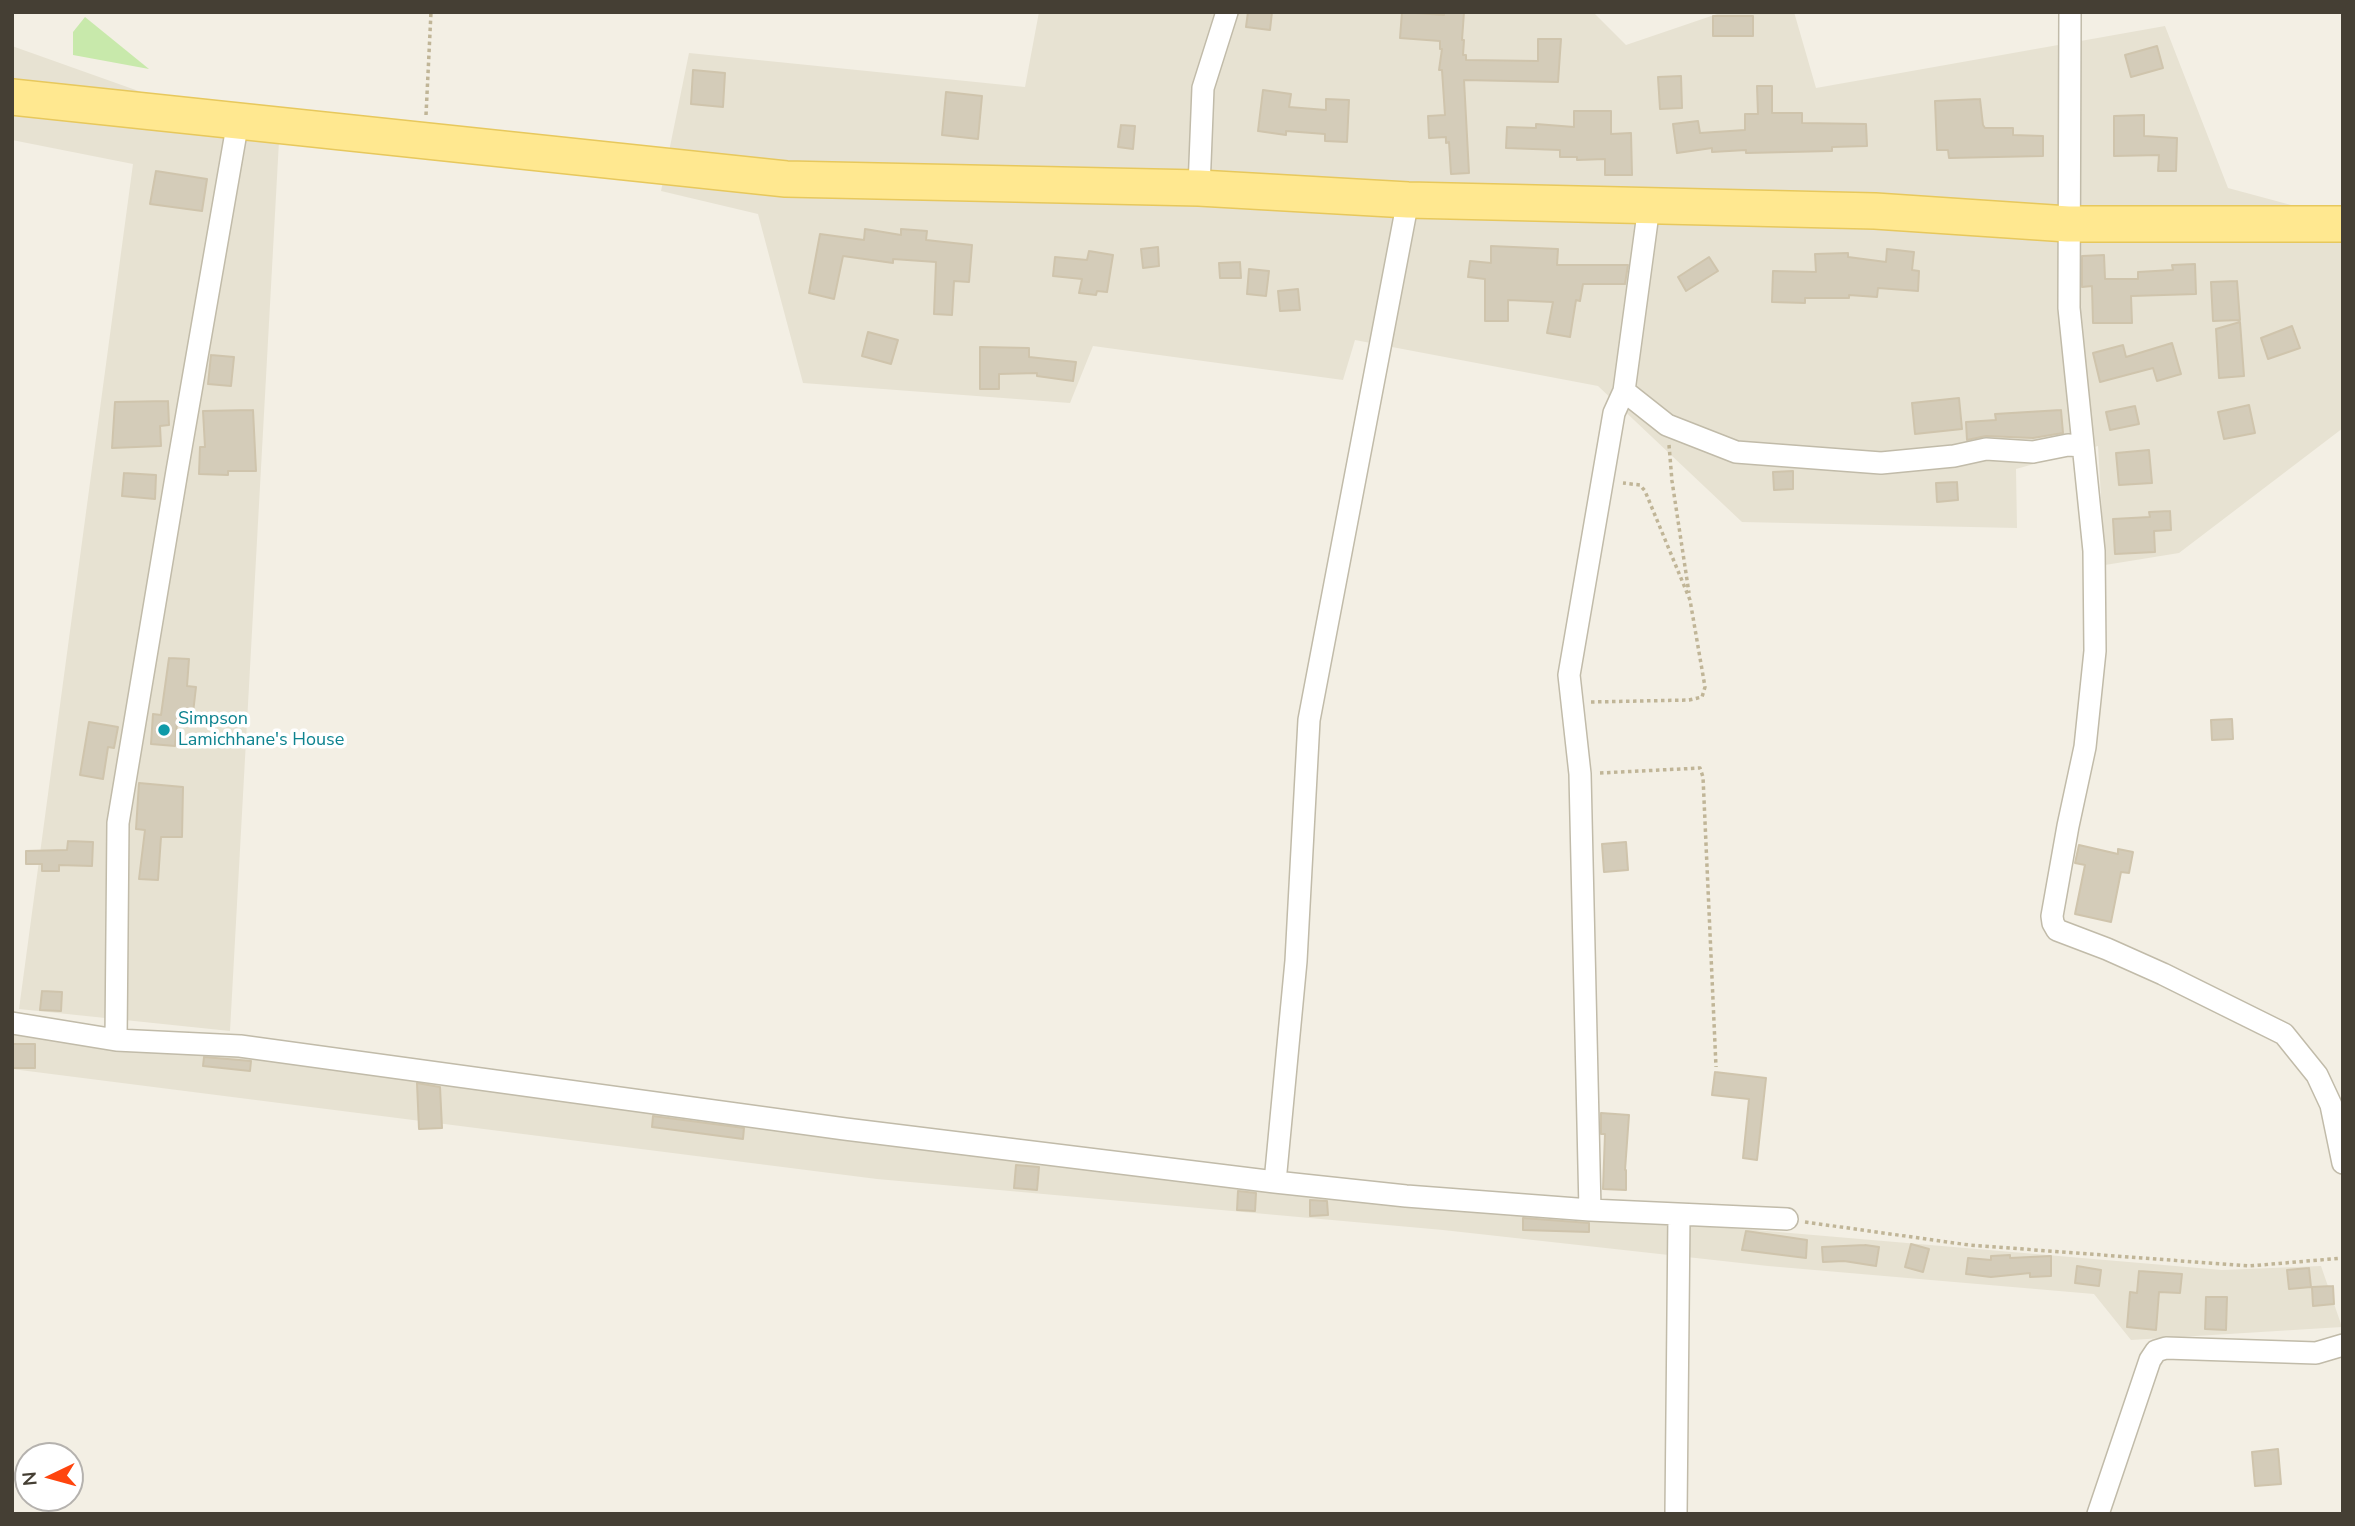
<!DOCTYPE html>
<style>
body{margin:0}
#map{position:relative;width:2355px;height:1526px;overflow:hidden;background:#f3efe4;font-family:"Nunito Sans",sans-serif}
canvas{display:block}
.frame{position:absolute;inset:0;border:14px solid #453f34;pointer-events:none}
.north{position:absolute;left:14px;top:1442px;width:70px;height:70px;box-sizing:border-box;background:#fff;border:2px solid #b5b2ae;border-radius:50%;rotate:265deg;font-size:19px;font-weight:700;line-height:28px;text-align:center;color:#453f34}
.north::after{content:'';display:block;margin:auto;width:24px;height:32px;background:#ff450e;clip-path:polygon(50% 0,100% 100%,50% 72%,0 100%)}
</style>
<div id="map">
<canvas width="2355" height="1526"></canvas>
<div class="frame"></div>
<div class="north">N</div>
</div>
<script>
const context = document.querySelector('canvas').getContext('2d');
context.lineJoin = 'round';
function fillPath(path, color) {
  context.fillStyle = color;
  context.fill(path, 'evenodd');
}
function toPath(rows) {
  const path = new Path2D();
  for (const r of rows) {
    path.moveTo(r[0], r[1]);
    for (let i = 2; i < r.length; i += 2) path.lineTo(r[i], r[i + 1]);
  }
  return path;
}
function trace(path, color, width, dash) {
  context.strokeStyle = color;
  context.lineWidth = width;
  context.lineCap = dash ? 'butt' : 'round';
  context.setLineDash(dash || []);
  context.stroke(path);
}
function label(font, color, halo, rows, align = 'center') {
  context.font = font + ' "Nunito Sans",sans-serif';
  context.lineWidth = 7;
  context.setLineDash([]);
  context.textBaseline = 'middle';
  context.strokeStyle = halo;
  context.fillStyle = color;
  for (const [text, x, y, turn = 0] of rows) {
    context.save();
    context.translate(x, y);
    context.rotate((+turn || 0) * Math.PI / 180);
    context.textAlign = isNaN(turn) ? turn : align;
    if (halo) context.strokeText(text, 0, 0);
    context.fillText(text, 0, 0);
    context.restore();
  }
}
fillPath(toPath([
 [1039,12,1593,12,1626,45,1723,12,1794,12,1816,88,2165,26,2228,188,2343,219,2343,428,2179,553,2105,565,2098,446,2016,469,2017,528,1742,522,1598,386,1355,340,1343,380,1093,346,1070,403,803,383,758,214,661,191,689,53,1025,87],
 [12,46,279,141,230,1031,19,1009,133,164,12,140],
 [12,1026,149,1045,1510,1209,2222,1270,2321,1266,2342,1327,2131,1340,2094,1294,1768,1266,1443,1230,877,1179,12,1069]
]), '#e7e2d2');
fillPath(toPath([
 [85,17,149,69,73,55,73,32]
]), '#c8e9ab');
const building = toPath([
 [1248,12,1272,12,1270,30,1246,27,1248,12],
 [1402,12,1444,15,1444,12,1464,12,1462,40,1464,40,1463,55,1466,55,1466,60,1538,61,1538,39,1561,39,1558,82,1464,80,1469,173,1451,174,1449,142,1446,143,1446,137,1429,138,1428,116,1445,115,1442,70,1439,70,1442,49,1440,49,1440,41,1400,38,1402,12],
 [1713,16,1753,16,1753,36,1713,36,1713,16],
 [2157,46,2163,68,2131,77,2125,55,2157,46],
 [693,70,725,73,723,107,691,104,693,70],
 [1681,76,1682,108,1660,109,1658,77,1681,76],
 [1757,86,1772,86,1772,113,1802,113,1802,123,1866,124,1867,146,1832,147,1832,151,1746,153,1746,150,1712,152,1712,148,1677,153,1673,124,1698,121,1700,133,1745,130,1745,114,1758,114,1757,86],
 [1263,90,1291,94,1289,107,1326,110,1326,99,1349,100,1347,142,1325,141,1325,134,1286,131,1286,135,1258,131,1263,90],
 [946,92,982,96,978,139,942,135,946,92],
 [1980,99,1983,125,1985,128,2013,128,2013,135,2043,136,2043,156,1949,158,1948,150,1937,150,1935,101,1980,99],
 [1574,111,1611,111,1611,134,1631,133,1632,175,1605,175,1605,159,1577,160,1577,157,1560,157,1560,150,1506,148,1507,127,1536,128,1536,124,1574,127,1574,111],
 [2144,115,2144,136,2177,138,2176,171,2158,171,2159,155,2114,156,2114,116,2144,115],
 [1121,125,1135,126,1133,149,1118,147,1121,125],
 [156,171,207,179,202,211,150,204,156,171],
 [865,229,901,235,901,229,927,231,926,240,972,245,969,282,954,281,952,315,934,314,936,262,893,259,893,263,843,256,834,299,809,293,820,234,864,240,865,229],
 [1491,246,1558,249,1557,265,1628,265,1625,284,1583,284,1580,301,1576,300,1570,337,1547,333,1553,302,1508,300,1508,321,1485,321,1485,279,1468,277,1470,261,1491,263,1491,246],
 [1158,247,1159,266,1143,268,1141,249,1158,247],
 [1887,249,1914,252,1912,270,1919,271,1918,291,1878,288,1877,297,1849,295,1849,298,1805,298,1805,303,1772,302,1773,271,1816,272,1815,254,1848,253,1848,257,1886,262,1887,249],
 [1089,251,1113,255,1107,292,1097,291,1096,295,1079,293,1082,279,1053,276,1055,257,1087,260,1089,251],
 [2104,255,2105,279,2138,279,2138,272,2173,270,2172,265,2195,264,2196,294,2131,296,2132,323,2093,323,2092,286,2082,287,2082,256,2104,255],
 [1709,257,1718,271,1686,291,1678,277,1709,257],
 [1240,262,1241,278,1220,278,1219,263,1240,262],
 [1249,269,1269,271,1266,296,1247,294,1249,269],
 [2237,281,2240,320,2213,321,2211,282,2237,281],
 [1298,289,1300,310,1280,311,1278,291,1298,289],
 [2240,322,2244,376,2219,378,2216,329,2240,322],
 [2292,326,2300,348,2268,359,2261,338,2292,326],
 [868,332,898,340,891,364,862,356,868,332],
 [2172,343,2181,374,2157,381,2153,368,2100,382,2093,353,2123,345,2126,357,2172,343],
 [980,347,1029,348,1029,357,1076,362,1073,381,1037,376,1037,373,999,374,999,389,980,389,980,347],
 [211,355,234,357,231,386,208,384,211,355],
 [1959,398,1962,429,1915,434,1912,403,1959,398],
 [168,401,169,425,160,426,161,446,112,448,115,402,168,401],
 [2249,405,2255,433,2224,439,2218,412,2249,405],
 [2135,406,2139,424,2110,430,2106,412,2135,406],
 [253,410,256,471,228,471,228,475,199,474,200,447,205,447,203,411,253,410],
 [2061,410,2063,433,2033,438,1986,436,1967,440,1966,422,1996,420,1995,414,2061,410],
 [2149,450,2152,483,2119,485,2116,453,2149,450],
 [1793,471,1793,489,1774,490,1773,472,1793,471],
 [124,473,156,475,155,499,122,496,124,473],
 [1957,482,1958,500,1937,502,1936,483,1957,482],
 [2170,511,2171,530,2154,531,2155,552,2115,554,2113,519,2150,517,2149,512,2170,511],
 [169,658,189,659,187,686,196,687,193,713,178,711,175,746,151,744,153,714,161,715,169,658],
 [2232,719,2233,739,2212,740,2211,720,2232,719],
 [89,722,118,727,114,748,108,747,103,779,80,775,89,722],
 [139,783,183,787,182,837,161,837,158,880,139,879,145,830,136,829,139,783],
 [68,841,93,842,92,866,59,865,59,871,42,871,42,864,26,864,26,851,67,850,68,841],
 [1626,842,1628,870,1604,872,1602,844,1626,842],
 [2079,845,2118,854,2118,849,2133,852,2129,873,2121,872,2111,922,2075,914,2085,865,2075,863,2079,845],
 [42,991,62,992,61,1011,40,1010,42,991],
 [12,1044,35,1044,35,1068,12,1068,12,1044],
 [204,1057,251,1061,250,1071,203,1066,204,1057],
 [1715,1072,1766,1078,1757,1160,1743,1158,1749,1099,1712,1095,1715,1072],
 [417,1083,440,1087,442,1128,419,1129,417,1083],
 [1601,1113,1629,1115,1625,1170,1626,1170,1626,1190,1603,1189,1605,1134,1601,1134,1601,1113],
 [653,1116,744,1128,743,1139,652,1127,653,1116],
 [1016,1165,1039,1167,1037,1190,1014,1188,1016,1165],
 [1238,1191,1256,1193,1255,1211,1237,1210,1238,1191],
 [1310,1200,1327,1201,1328,1215,1310,1216,1310,1200],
 [1523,1218,1589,1223,1589,1232,1523,1230,1523,1218],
 [1746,1231,1807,1240,1806,1258,1742,1250,1746,1231],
 [1911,1244,1929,1249,1923,1272,1905,1267,1911,1244],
 [1865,1245,1879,1247,1876,1266,1844,1261,1823,1262,1822,1247,1865,1245],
 [2010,1255,2010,1258,2051,1256,2051,1276,2030,1277,2030,1273,1991,1277,1966,1274,1968,1258,1991,1260,1991,1256,2010,1255],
 [2077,1266,2101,1270,2099,1286,2075,1283,2077,1266],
 [2309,1268,2311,1287,2289,1289,2287,1270,2309,1268],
 [2139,1271,2182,1274,2180,1293,2159,1292,2156,1330,2127,1327,2130,1292,2137,1293,2139,1271],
 [2333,1286,2334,1304,2313,1306,2312,1287,2333,1286],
 [2206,1297,2227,1297,2226,1330,2205,1329,2206,1297],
 [2278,1449,2281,1484,2255,1486,2252,1452,2278,1449]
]);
fillPath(building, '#d4ccb9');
trace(building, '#cfc4ac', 2);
const minor = toPath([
 [2070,12,2069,308,2094,551,2095,651,2085,747,2068,826,2052,916,2053,923,2057,930,2107,949,2163,974,2284,1034,2317,1075,2331,1105,2343,1163],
 [1199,188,1203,88,1227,12],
 [1624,391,1667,425,1736,452,1881,463,1954,456,1986,449,2033,452,2068,445,2083,446],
 [12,1023,116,1040,118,823,177,471,238,121],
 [116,1040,240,1046,845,1129,1275,1182,1406,1196,1590,1210,1787,1219],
 [1275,1182,1296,961,1309,720,1408,200],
 [1590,1210,1580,774,1569,675,1614,413,1624,391,1649,206],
 [1676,1514,1679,1215],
 [2098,1514,2150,1360,2156,1351,2166,1348,2316,1353,2343,1345]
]);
const primary = toPath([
 [12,97,786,179,1199,188,1408,200,1875,211,2068,224,2343,224]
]);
trace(minor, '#c1bba9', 24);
trace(primary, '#e7c85d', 38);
trace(toPath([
 [426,115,431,12],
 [1669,445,1672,481,1689,593],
 [1591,702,1689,700,1702,697,1705,687,1690,600,1645,491,1640,485,1623,483],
 [1600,773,1700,768,1703,777,1716,1067],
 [1805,1222,1969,1245,2249,1266,2343,1258]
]), '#c0b597', 3.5, [3.5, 3.5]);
trace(minor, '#fff', 21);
trace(primary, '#ffe890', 35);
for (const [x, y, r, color] of [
 [164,730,7,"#0f9aa8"]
]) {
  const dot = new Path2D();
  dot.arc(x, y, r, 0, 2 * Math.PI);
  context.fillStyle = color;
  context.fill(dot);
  trace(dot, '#fff', 2.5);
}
label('18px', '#0d838f', '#fff', [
 ["Simpson",178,720],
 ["Lamichhane's House",178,741]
], 'left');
</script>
